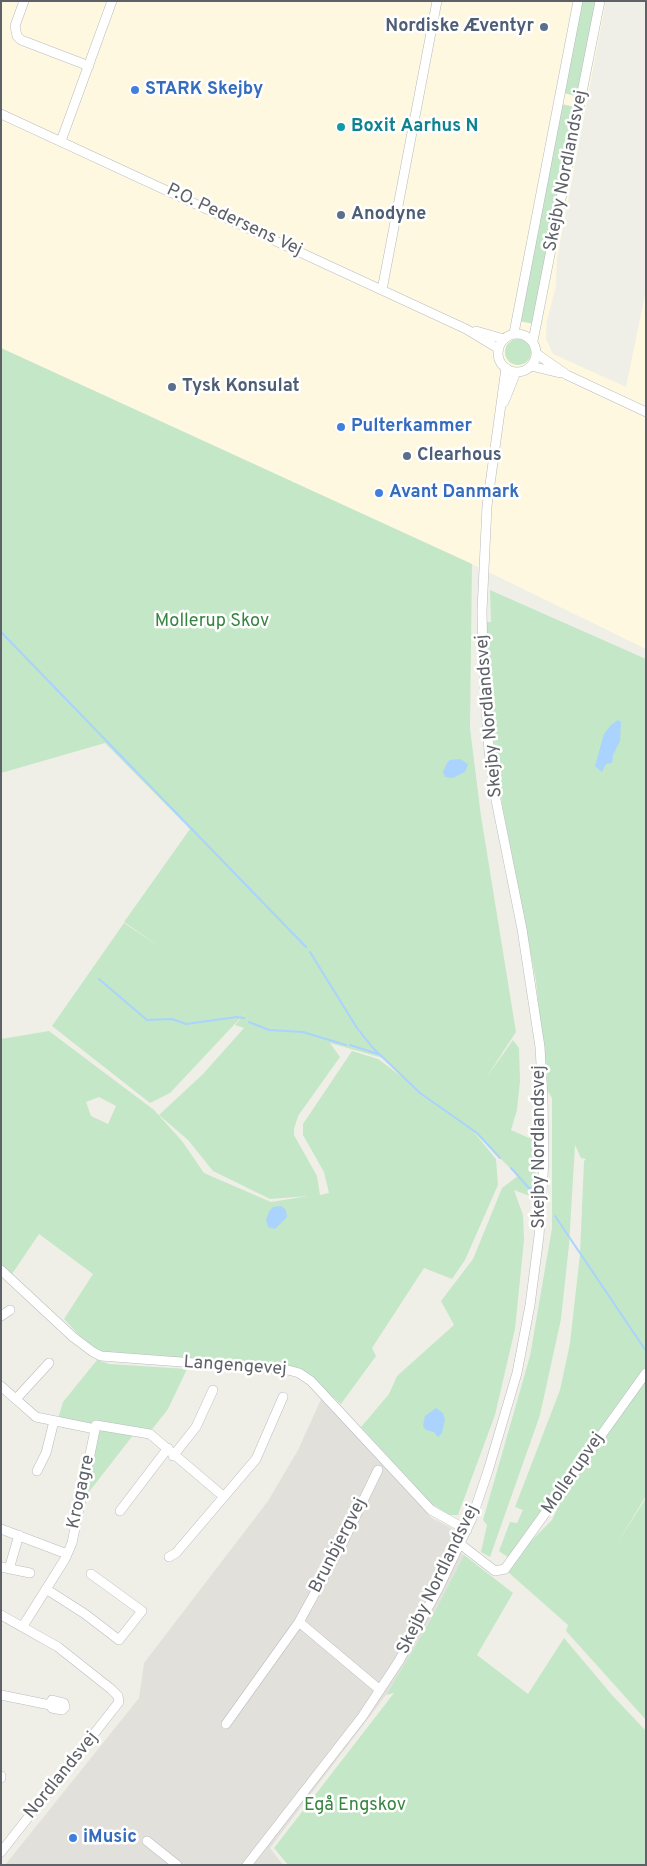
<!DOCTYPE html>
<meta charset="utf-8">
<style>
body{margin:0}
#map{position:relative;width:647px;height:1866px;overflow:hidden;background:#f0efe7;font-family:Overpass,sans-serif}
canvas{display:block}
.frame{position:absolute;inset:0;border:2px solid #5e6167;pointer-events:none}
</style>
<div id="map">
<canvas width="647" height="1866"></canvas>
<div class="frame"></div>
</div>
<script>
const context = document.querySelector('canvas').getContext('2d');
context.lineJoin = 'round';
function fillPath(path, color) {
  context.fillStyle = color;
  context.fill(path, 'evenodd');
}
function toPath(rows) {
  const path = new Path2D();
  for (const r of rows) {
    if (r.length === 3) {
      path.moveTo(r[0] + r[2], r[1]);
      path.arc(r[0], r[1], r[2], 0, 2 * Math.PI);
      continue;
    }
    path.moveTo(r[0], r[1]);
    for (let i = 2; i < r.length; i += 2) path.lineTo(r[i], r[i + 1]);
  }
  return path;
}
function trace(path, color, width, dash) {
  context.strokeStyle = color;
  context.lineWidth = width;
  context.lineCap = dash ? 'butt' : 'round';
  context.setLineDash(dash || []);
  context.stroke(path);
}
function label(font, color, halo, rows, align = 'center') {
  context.font = font + ' Overpass,sans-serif';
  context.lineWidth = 5;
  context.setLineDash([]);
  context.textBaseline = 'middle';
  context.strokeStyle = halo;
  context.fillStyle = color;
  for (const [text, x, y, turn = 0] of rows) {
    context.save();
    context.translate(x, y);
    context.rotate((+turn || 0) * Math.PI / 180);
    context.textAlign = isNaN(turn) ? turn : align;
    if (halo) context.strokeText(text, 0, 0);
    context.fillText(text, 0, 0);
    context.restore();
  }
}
fillPath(toPath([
 [1,1,606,1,557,259,556,286,547,321,546,339,553,354,626,387,646,290,646,649,472,564,1,348]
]), '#fdf8df');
fillPath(toPath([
 [322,1397,432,1518,459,1532,452,1548,464,1555,430,1621,386,1695,270,1848,283,1865,5,1865,139,1698,144,1663,268,1501,298,1450]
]), '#e2e0db');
fillPath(toPath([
 [580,1,597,1,578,94,575,96,564,93],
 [561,104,576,107,534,324,519,321],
 [518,352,13],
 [1,348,472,564,470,728,481,816,516,1032,486,1078,513,1040,519,1048,520,1081,517,1110,511,1130,536,1141,535,1198,514,1190,523,1215,524,1240,515,1329,495,1415,458,1515,449,1515,432,1504,361,1427,389,1394,397,1376,454,1325,441,1301,473,1259,502,1188,518,1176,473,1131,496,1159,498,1185,465,1260,452,1279,424,1268,372,1348,376,1356,341,1404,301,1370,99,1352,89,1346,64,1319,93,1274,39,1234,12,1274,1,1264,1,1039,49,1031,154,1110,182,1141,204,1173,271,1202,308,1196,270,1199,213,1171,188,1140,159,1115,203,1074,244,1028,235,1025,246,1012,170,1093,150,1103,52,1026,124,923,163,949,124,922,190,829,105,743,1,773],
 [330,1043,383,1058,405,1079,378,1059,352,1051,303,1124,303,1135,324,1172,329,1193,320,1195,317,1176,294,1135,294,1129,298,1116,340,1057],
 [99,1097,116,1106,108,1124,91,1116,86,1102],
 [490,590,646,659,646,1370,509,1558,499,1551,510,1522,517,1523,523,1510,515,1507,560,1390,570,1343,580,1254,584,1161,586,1159,581,1158,575,1145,569,1245,561,1319,540,1415,490,1557,481,1552,487,1525,483,1520,530,1356,552,1228,552,1098,547,1090,536,981,503,810,495,758,487,667,486,622,491,622],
 [97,1360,110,1364,187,1369,168,1409,150,1432,93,1427,58,1419,63,1402],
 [646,1379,646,1496,616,1545,646,1498,646,1720,566,1631,568,1625,508,1572,531,1541,552,1520,563,1495],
 [103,1428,134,1434,85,1497,97,1433],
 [464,1555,513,1593,477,1655,528,1694,564,1638,612,1695,646,1731,646,1865,288,1865,274,1848,394,1693,386,1695,430,1621]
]), '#c4e7c7');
fillPath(toPath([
 [618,720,621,722,620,741,613,755,612,763,606,764,602,772,595,766,604,734,611,725],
 [460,759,468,764,465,772,453,778,445,777,443,772,447,763,450,760],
 [281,1206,286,1210,287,1217,275,1229,268,1227,266,1220,269,1212,273,1207],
 [436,1408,443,1413,445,1419,442,1433,438,1437,434,1432,426,1430,423,1426,425,1416]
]), '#aad3fd');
trace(toPath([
 [1,632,306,947],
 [310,952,357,1028,373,1048,420,1093,477,1133,500,1158],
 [99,979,147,1020,172,1019,186,1024,237,1017,244,1018],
 [249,1022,269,1030,303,1032,346,1045],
 [350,1045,378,1054],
 [511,1168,529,1188,535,1189],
 [555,1216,646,1351]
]), '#aad3fd', 2);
const minor = toPath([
 [24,1,15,26,17,36,21,40,89,66],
 [1,114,466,329,499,349],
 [61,141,112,1],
 [382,290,437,1],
 [476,331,504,339],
 [514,333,578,1],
 [517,353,19],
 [533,341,600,1],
 [537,354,567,375,646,412],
 [531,366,560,373],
 [504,402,516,372],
 [1,1270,73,1337,93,1352,101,1356,288,1370,299,1373,311,1381,431,1510,467,1530],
 [1,1316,10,1310],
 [1,1386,36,1417,95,1429],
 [16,1399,49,1363],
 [173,1456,196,1427,213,1390],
 [37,1471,46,1453,54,1421],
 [120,1511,168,1448],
 [1,1529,67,1554],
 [460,1544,495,1571,505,1569,646,1373],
 [169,1557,176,1553,256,1459,283,1397],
 [1,1567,30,1573],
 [9,1569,19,1535],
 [46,1589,85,1614,119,1640,142,1611,91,1574],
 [1,1615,58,1647,111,1689,118,1696,119,1702,1,1852],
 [299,1622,380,1690],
 [23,1626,65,1559,72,1543,96,1425,150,1434,223,1496],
 [1,1695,50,1705,52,1708,62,1710,65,1707,64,1703,52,1700,50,1705],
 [226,1724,299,1622,343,1542,378,1470],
 [1,1776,1,1778],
 [147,1841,177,1865],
 [247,1865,362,1717,399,1661,439,1587,472,1518,488,1471,517,1373,530,1305,539,1236,544,1161,543,1099,540,1047,522,929,496,800,489,751,483,662,482,611,487,506,506,368]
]);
trace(minor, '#b9bbc0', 10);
trace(minor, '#fff', 9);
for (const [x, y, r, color] of [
 [544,27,5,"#5c6f8a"],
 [135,90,5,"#3f7fe0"],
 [341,127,5,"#0f9aa8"],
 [341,215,5,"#5c6f8a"],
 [172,387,5,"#5c6f8a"],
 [341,427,5,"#3f7fe0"],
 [407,456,5,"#5c6f8a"],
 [379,493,5,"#3f7fe0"],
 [73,1838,5,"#3f7fe0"]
]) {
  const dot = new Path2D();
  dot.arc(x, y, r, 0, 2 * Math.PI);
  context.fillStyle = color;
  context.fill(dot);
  trace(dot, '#fff', 2);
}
label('bold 18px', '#4e5e75', '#fff', [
 ["Nordiske Æventyr",534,27,"right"],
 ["Anodyne",351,215],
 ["Tysk Konsulat",182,387],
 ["Clearhous",417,456]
], 'left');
label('bold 18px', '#366cbe', '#fff', [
 ["STARK Skejby",145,90],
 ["Pulterkammer",351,427],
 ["Avant Danmark",389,493],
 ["iMusic",83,1838]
], 'left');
label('bold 18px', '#0d838f', '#fff', [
 ["Boxit Aarhus N",351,127]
], 'left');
label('18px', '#5e6167', '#fff', [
 ["Skejby Nordlandsvej",567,171,-79],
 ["P.O. Pedersens Vej",234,221,25],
 ["Skejby Nordlandsvej",490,716,-95],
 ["Skejby Nordlandsvej",540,1147,-90],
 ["Langengevej",235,1367,4],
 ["Mollerupvej",574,1474,-55],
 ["Krogagre",82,1492,-78],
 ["Brunbjergvej",339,1546,-63],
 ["Skejby Nordlandsvej",439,1580,-64],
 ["Nordlandsvej",62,1776,-51]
]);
label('18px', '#378540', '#fff', [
 ["Mollerup Skov",212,622],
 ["Egå Engskov",355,1806]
]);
</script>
